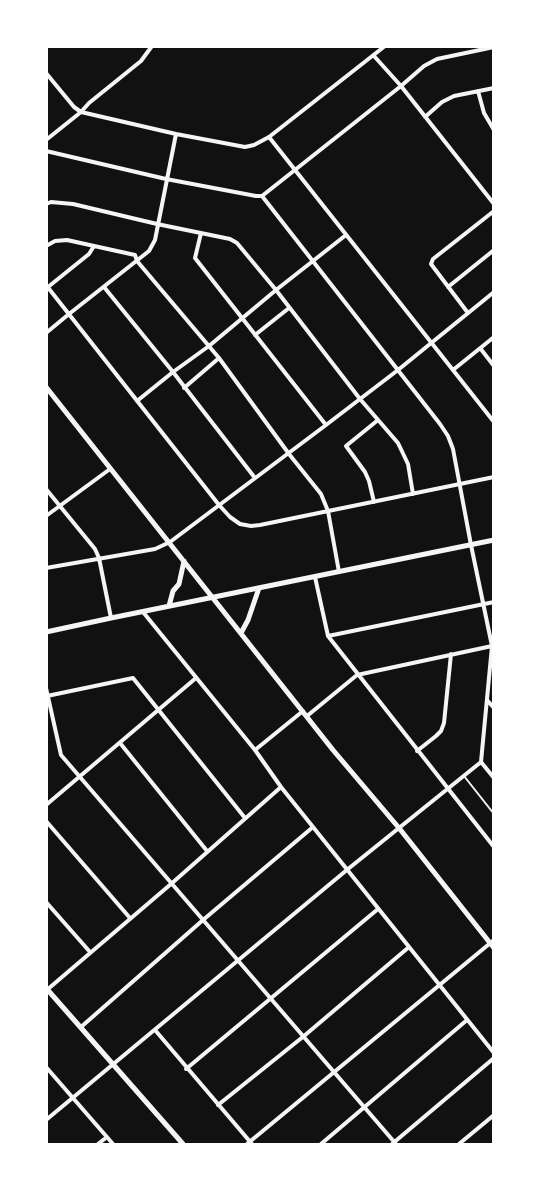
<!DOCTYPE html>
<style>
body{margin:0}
#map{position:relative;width:540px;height:1191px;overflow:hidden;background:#111;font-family:"Archivo Narrow",sans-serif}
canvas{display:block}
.frame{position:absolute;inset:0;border:48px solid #fff;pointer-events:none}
</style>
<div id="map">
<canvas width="540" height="1191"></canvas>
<div class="frame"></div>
</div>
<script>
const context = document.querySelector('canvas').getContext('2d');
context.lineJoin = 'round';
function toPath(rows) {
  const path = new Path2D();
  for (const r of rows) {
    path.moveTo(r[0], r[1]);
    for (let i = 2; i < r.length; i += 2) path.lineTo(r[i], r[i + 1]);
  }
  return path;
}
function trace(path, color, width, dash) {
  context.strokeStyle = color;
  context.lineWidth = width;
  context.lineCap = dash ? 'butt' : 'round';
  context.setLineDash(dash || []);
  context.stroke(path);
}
trace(toPath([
 [464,776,494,814]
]), '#f5f5f5', 2);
trace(toPath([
 [374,56,401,86,494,204],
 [46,73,74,107,81,112,176,134,245,147,254,145,269,137,385,46],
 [478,91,484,113,494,130],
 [425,117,442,102,454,96,494,88],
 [269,137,494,422],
 [46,140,81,112,89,103,141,61,152,46],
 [46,151,166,179,256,196,262,196],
 [262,196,401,86,424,66,437,59,494,47],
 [46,204,51,202,73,204,157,224,230,239,237,243,276,290,360,399,398,443,408,464,413,494],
 [201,233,195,258,326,425],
 [46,246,55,241,67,240,135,255,137,261,219,358,289,454,321,494,328,511,339,572],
 [46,285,219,505,230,517,240,524,251,526,260,525,494,477],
 [48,287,89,254,94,246],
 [104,287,173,372,255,478],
 [448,287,494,250],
 [468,313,431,264,433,259,494,211],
 [46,333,69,314,149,251,155,240,176,134],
 [255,335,289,308],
 [480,348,494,366],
 [453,370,494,337],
 [184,388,219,358],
 [137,401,173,372,209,346,276,290,346,235],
 [46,489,95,549,99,558,111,618],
 [374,502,369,481,365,472,346,446,378,420],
 [46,516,110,469],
 [46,568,155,549,170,542,326,425,398,370,494,292],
 [315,577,328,636,494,847],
 [143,612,255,750,281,787,494,1053],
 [328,636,494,602],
 [46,688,61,755,396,1144],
 [47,696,133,678,245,818],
 [487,700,494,708],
 [307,716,357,675,492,646],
 [120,743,207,851],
 [255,750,303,711],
 [417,751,436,736,441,731,444,723,451,654],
 [481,762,494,778],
 [46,805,196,678],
 [46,821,130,918],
 [46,902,90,952],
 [48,989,171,884,281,787],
 [81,1027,203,920,313,827],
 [155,1030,252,1144],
 [46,1067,113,1144],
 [186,1069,378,909],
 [218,1105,304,1036,409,947],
 [46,1120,348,869,481,762,492,646,471,545,453,449,448,436,440,424,262,196],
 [98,1144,107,1137],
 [247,1144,494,940],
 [321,1144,467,1020],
 [392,1144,494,1058],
 [459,1144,494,1115]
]), '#f5f5f5', 4);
trace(toPath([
 [46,387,333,750,399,828,494,948],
 [169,606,173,591,179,584,184,561],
 [46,632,111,618,494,540],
 [241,633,248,620,259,588],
 [46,988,183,1144]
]), '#f5f5f5', 5);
</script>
